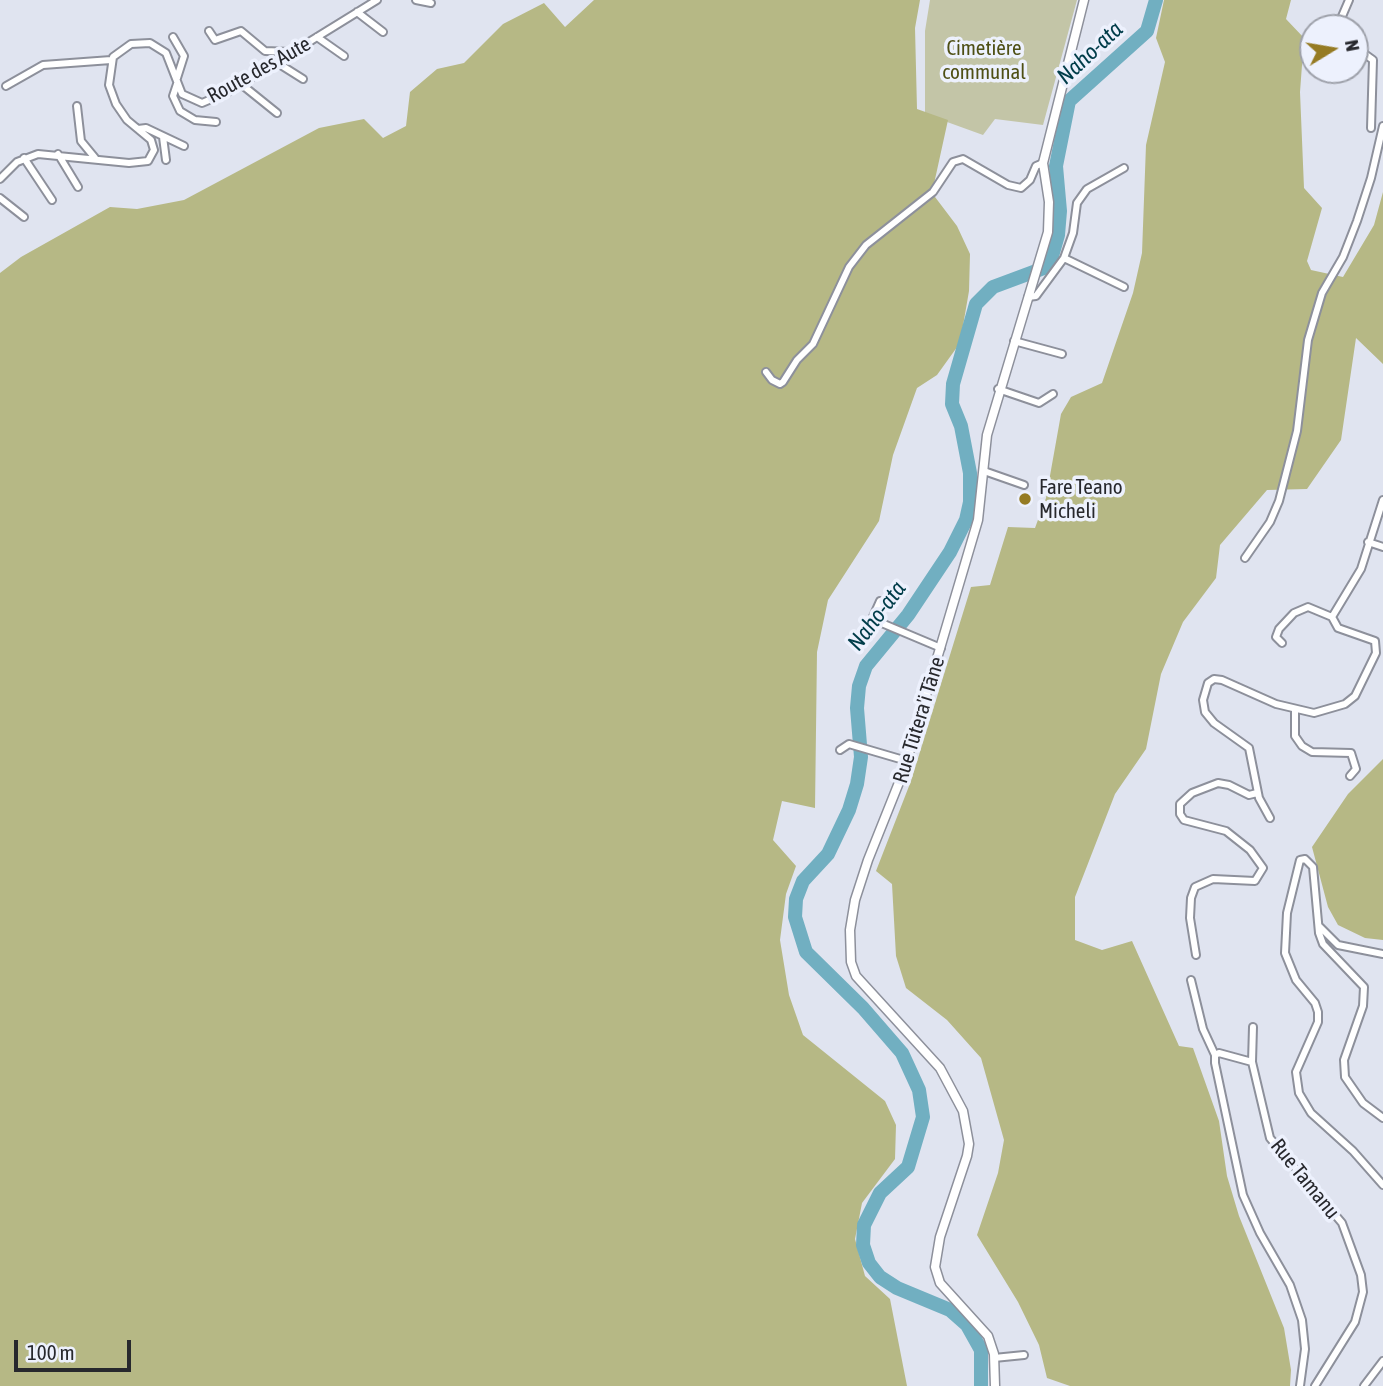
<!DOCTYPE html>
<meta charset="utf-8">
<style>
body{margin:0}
#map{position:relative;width:1383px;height:1386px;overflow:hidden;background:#e0e4f0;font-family:"Asap Condensed",sans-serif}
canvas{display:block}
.north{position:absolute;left:1299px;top:14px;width:70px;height:70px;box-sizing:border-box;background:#edf1fd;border:2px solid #9ea1aa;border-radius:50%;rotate:79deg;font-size:19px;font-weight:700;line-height:28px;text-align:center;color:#27282d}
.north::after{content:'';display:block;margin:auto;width:24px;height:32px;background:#957b23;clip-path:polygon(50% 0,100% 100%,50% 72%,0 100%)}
.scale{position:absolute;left:14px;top:1340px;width:117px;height:32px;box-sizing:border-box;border:4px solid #27282d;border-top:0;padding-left:9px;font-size:21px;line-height:24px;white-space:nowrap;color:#27282d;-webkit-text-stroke:5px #edf1fd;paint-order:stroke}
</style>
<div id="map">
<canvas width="1383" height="1386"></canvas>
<div class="north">N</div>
<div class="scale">100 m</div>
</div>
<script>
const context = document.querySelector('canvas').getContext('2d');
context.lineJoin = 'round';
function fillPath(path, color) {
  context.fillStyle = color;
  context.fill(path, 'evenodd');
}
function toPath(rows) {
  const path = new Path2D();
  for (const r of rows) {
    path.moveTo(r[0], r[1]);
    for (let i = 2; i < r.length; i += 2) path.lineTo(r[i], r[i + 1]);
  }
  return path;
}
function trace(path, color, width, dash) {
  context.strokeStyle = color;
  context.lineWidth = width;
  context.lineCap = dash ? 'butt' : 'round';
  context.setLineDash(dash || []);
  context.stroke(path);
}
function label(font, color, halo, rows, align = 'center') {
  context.font = font + ' "Asap Condensed",sans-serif';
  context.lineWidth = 7;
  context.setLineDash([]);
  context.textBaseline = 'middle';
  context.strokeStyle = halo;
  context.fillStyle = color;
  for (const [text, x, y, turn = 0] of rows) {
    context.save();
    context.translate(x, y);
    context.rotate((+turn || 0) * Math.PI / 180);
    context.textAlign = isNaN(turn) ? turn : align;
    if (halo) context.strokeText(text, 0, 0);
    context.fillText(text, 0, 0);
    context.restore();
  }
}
fillPath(toPath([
 [930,0,1077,0,1043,125,995,119,983,135,925,114,925,31]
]), '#c3c5a7');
fillPath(toPath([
 [594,0,920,0,915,28,917,109,948,120,932,193,957,226,970,254,969,291,960,343,937,375,917,388,893,455,879,521,828,600,817,652,815,808,782,801,773,840,796,866,786,894,780,940,789,995,803,1035,885,1101,896,1125,895,1159,862,1203,855,1239,865,1276,890,1299,907,1386,0,1386,0,273,21,257,110,207,137,209,184,200,319,128,364,119,383,138,406,126,410,92,437,69,464,63,503,24,544,3,565,27],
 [1164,0,1291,0,1286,19,1304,38,1300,92,1304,188,1322,208,1307,261,1311,270,1343,277,1374,225,1383,192,1383,364,1356,338,1341,440,1307,489,1267,490,1220,545,1216,578,1183,622,1161,674,1146,749,1115,794,1075,897,1075,940,1102,950,1132,941,1179,1046,1193,1048,1219,1121,1227,1176,1239,1216,1284,1328,1291,1370,1290,1386,1070,1386,1047,1378,1039,1345,1018,1302,977,1235,998,1173,1004,1140,981,1058,947,1020,906,988,896,956,892,884,876,871,911,781,971,587,990,585,1008,527,1035,528,1046,498,1061,414,1071,397,1102,383,1133,293,1142,253,1146,145,1165,62,1156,38],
 [1383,759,1383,940,1365,938,1338,925,1328,907,1312,847,1348,794]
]), '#b6b885');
trace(toPath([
 [981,1386,981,1350,967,1325,950,1310,897,1288,880,1277,869,1263,863,1245,864,1225,880,1193,908,1167,923,1117,919,1090,902,1053,863,1008,806,952,795,917,796,899,803,881,828,854,849,810,857,784,861,757,857,708,859,686,866,666,908,615,950,552,966,520,970,502,970,473,961,426,952,404,953,384,976,304,993,287,1044,268,1050,263,1058,235,1060,211,1056,166,1069,101,1147,31,1156,0]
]), '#71afc1', 14);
const minor = toPath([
 [416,0,431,3],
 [357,12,383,32],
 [1337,28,1349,0],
 [209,31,215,40,241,31,265,51,291,52],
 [173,37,184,56,177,78],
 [317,37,344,56],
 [1355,47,1373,60,1371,128],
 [276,62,303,79],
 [177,84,173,96,180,111,195,120,216,122],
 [241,84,277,113],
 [6,86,43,65,111,60],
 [77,106,81,141,95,158],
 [138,129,146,128,184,146],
 [163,137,166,160],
 [58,154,78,187],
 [24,158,52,200],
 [0,179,17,162,38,154,129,163,148,161,154,150,151,140,127,120,116,104,109,85,113,57,131,44,150,43,166,53,182,94,202,103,228,92,377,0],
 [0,198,24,217],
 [1064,258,1124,287],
 [1028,297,1036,296,1064,258,1073,233,1077,203,1087,189,1124,168],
 [1014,341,1062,354],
 [766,372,772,380,780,384,783,382,797,360,813,344,849,267,866,245,933,192,953,162,963,159,1008,185,1021,188,1030,180,1036,166,1043,163],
 [998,389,1039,403,1053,394],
 [984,471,1024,485],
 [1368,542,1383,547],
 [1245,558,1270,522,1279,501,1297,431,1308,340,1322,293,1343,257,1357,221,1371,178,1383,126],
 [880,601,872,619,941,648],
 [1332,617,1361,569,1383,500],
 [1295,710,1295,736,1302,746,1312,752,1351,753,1356,769,1350,776],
 [840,750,849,744,907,761],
 [1270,818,1259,798,1249,748,1214,723,1205,712,1203,700,1208,683,1214,679,1222,680,1276,704,1314,713,1345,704,1355,696,1376,653,1375,641,1338,628,1332,617,1308,607,1294,613,1279,629,1276,637,1282,643],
 [1319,926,1338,945,1383,954],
 [1196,955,1190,918,1191,898,1195,887,1213,879,1255,881,1263,868,1250,850,1226,831,1184,820,1180,814,1180,804,1192,793,1218,783,1229,785,1249,795,1257,793],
 [1191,980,1203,1029,1215,1055],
 [1252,1062,1253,1027],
 [1383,1118,1363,1103,1345,1077,1344,1060,1363,1006,1364,987,1323,944,1319,933,1313,867,1305,859,1300,860,1287,913,1285,953,1296,980,1315,1003,1318,1012,1318,1022,1296,1072,1299,1093,1311,1113,1353,1151,1383,1185],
 [994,1358,1024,1355],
 [1300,1386,1305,1349,1302,1320,1290,1285,1260,1233,1243,1195,1215,1063,1215,1055,1219,1053,1252,1062,1270,1138,1342,1223,1361,1275,1363,1292,1355,1322,1315,1386],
 [1364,1386,1383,1361]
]);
const tertiary = toPath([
 [995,1386,994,1354,988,1336,940,1283,935,1267,940,1237,967,1156,969,1144,963,1111,940,1068,856,976,851,962,850,930,855,900,868,860,904,770,978,520,987,435,1048,232,1049,202,1043,163,1084,0]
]);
trace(minor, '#8d909b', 10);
trace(tertiary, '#8d909b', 11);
trace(minor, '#fff', 6);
trace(tertiary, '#fff', 8);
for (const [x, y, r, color] of [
 [1025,499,7,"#957b23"]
]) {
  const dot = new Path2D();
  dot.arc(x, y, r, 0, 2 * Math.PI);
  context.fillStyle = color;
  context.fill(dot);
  trace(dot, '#edf1fd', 2.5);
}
label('21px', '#4e4f14', '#edf1fd', [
 ["Cimetière",984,48],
 ["communal",984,72]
]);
label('21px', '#27282d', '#edf1fd', [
 ["Route des Aute",259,70,-29],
 ["Rue Tūtera'i Tāne",919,720,-73],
 ["Rue Tamanu",1305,1179,51]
]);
label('21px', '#27282d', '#edf1fd', [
 ["Fare Teano",1039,487],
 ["Micheli",1039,511]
], 'left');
label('italic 23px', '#003c49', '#edf1fd', [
 ["Naho-ata",1090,53,-43],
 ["Naho-ata",877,616,-53]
]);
</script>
